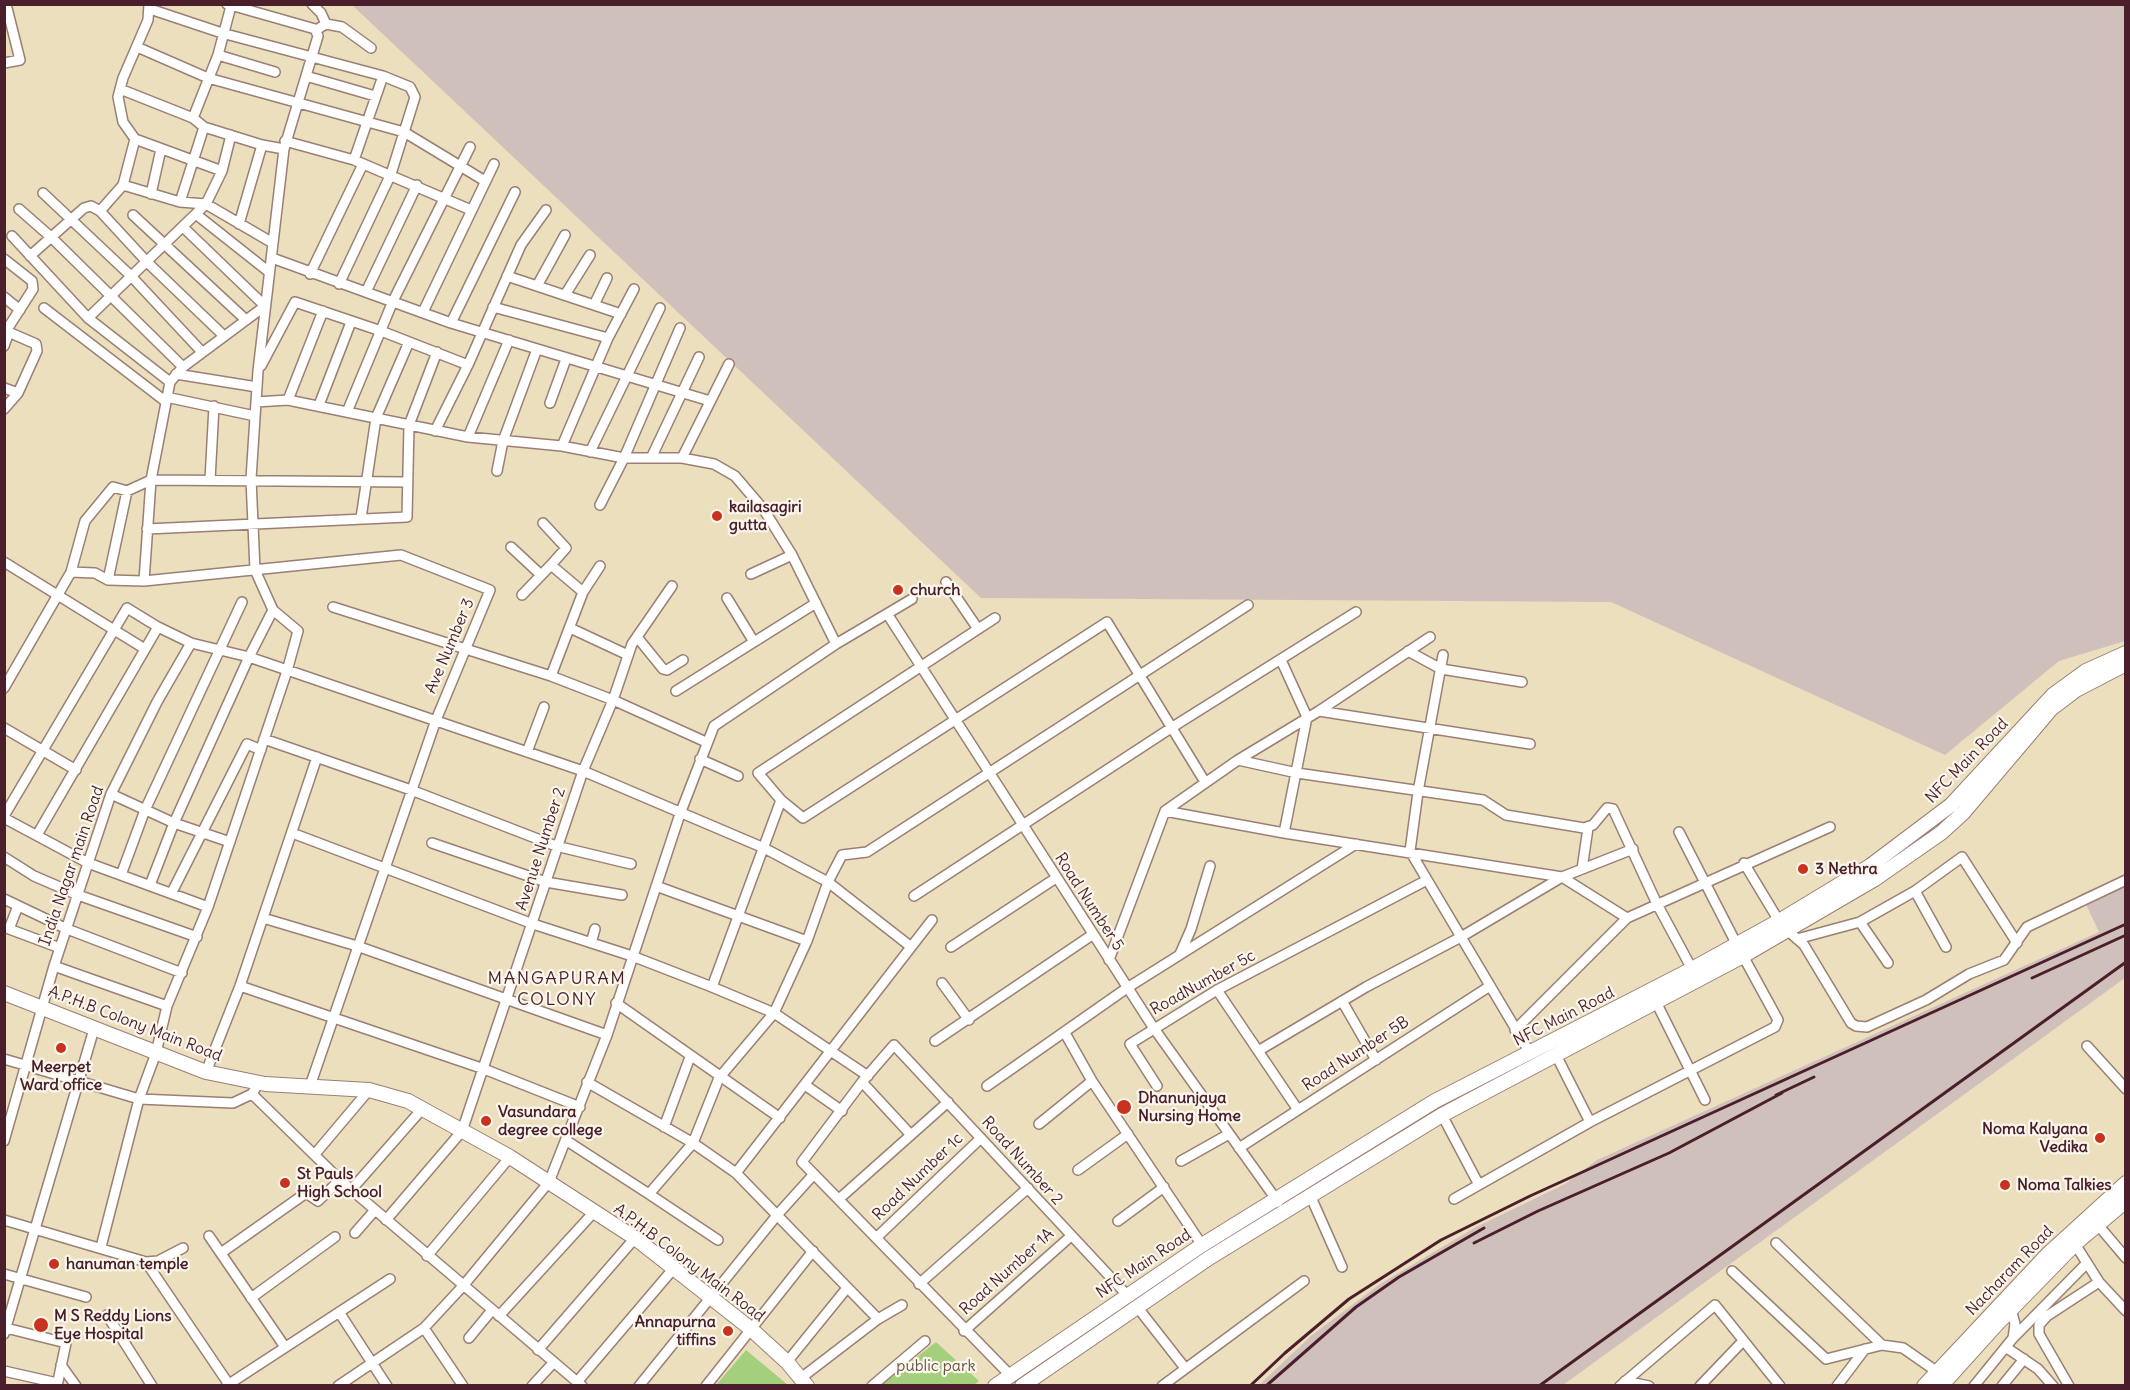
<!DOCTYPE html>
<style>
body{margin:0}
#map{position:relative;width:2130px;height:1390px;overflow:hidden;background:#ecdfbe;font-family:Delius,sans-serif}
canvas{display:block}
.frame{position:absolute;inset:0;border:6px solid #4a1f2b;pointer-events:none}
</style>
<div id="map">
<canvas width="2130" height="1390"></canvas>
<div class="frame"></div>
</div>
<script>
const context = document.querySelector('canvas').getContext('2d');
context.lineJoin = 'round';
function fillPath(path, color) {
  context.fillStyle = color;
  context.fill(path, 'evenodd');
}
function toPath(rows) {
  const path = new Path2D();
  for (const r of rows) {
    path.moveTo(r[0], r[1]);
    for (let i = 2; i < r.length; i += 2) path.lineTo(r[i], r[i + 1]);
  }
  return path;
}
function trace(path, color, width, dash) {
  context.strokeStyle = color;
  context.lineWidth = width;
  context.lineCap = dash ? 'butt' : 'round';
  context.setLineDash(dash || []);
  context.stroke(path);
}
function label(font, color, halo, rows, align = 'center') {
  context.font = font + ' Delius,sans-serif';
  context.lineWidth = 4.5;
  context.setLineDash([]);
  context.textBaseline = 'middle';
  context.strokeStyle = halo;
  context.fillStyle = color;
  for (const [text, x, y, turn = 0] of rows) {
    context.save();
    context.translate(x, y);
    context.rotate((+turn || 0) * Math.PI / 180);
    context.textAlign = isNaN(turn) ? turn : align;
    if (halo) context.strokeText(text, 0, 0);
    context.fillText(text, 0, 0);
    context.restore();
  }
}
fillPath(toPath([
 [352,5,2125,5,2125,641,2059,661,1945,755,1611,602,981,598],
 [2125,875,2125,978,1563,1385,1258,1386,1312,1335,1380,1284,1476,1227,1565,1184,1597,1160,2099,932,2081,894]
]), '#d0c0bc');
fillPath(toPath([
 [936,1342,979,1381,973,1386,881,1385],
 [746,1350,788,1385,716,1385]
]), '#a4d07d');
const street = toPath([
 [312,4,321,13,326,24],
 [150,9,222,33,383,76,354,160],
 [316,30,326,24,342,27,371,48],
 [137,47,208,78,404,132,485,181],
 [218,55,275,72],
 [4,63,20,60,6,4],
 [306,76,375,96],
 [120,89,193,118,204,127,262,145,284,149],
 [193,118,218,55,231,6],
 [135,139,222,171],
 [285,141,354,160,471,210],
 [123,185,180,202,206,204,271,242],
 [43,193,131,276,202,352],
 [151,194,161,149],
 [180,202,204,127],
 [19,209,52,238,183,367],
 [100,211,147,262,224,336],
 [133,215,246,320],
 [197,215,269,272],
 [239,224,262,145],
 [565,235,537,286,621,314],
 [12,236,88,318,170,382],
 [30,256,84,208,91,206,100,211,123,185,135,139,123,122,118,97,123,78,148,20,149,4],
 [272,258,451,323,710,401],
 [4,259,32,281,33,289,6,331,36,344,37,351,18,393,4,409],
 [310,274,363,164],
 [507,276,537,286],
 [339,284,391,174,415,97,410,87,383,76],
 [366,292,417,185],
 [565,295,590,255],
 [4,297,20,310],
 [594,305,607,278],
 [493,307,608,338],
 [44,308,165,401],
 [423,312,494,164],
 [88,318,206,204,222,171,231,135],
 [451,323,515,192],
 [4,346,9,332],
 [261,366,295,302,381,331,468,365],
 [176,374,257,387],
 [4,388,18,393],
 [166,397,255,416],
 [288,400,323,311],
 [256,402,288,400,468,437,562,446,624,458,682,458,714,464,735,476,764,510,792,555,836,644],
 [550,403,566,359],
 [319,405,351,322],
 [347,412,393,301,470,147],
 [435,431,468,365,521,245,546,210],
 [468,437,509,340],
 [562,446,608,338,634,289],
 [590,452,660,308],
 [652,456,699,357],
 [682,458,729,364],
 [497,471,503,441,537,349],
 [210,480,214,406],
 [600,505,624,458,680,328],
 [361,518,376,418,409,342],
 [543,523,566,548,551,565],
 [147,529,407,517,409,425,437,352],
 [511,547,541,575],
 [4,562,145,649],
 [71,572,95,573,108,580,144,581,401,555,490,590,436,720,310,1086],
 [751,574,792,555],
 [108,580,127,491],
 [144,581,151,480,170,382,183,367,265,306,184,228],
 [946,582,978,629],
 [522,595,551,565,583,592],
 [727,598,754,642],
 [333,607,551,676,613,700,706,742],
 [888,615,1153,1027,1278,1202],
 [570,628,628,655],
 [637,637,663,669,667,670,683,660],
 [1408,651,1441,669,1522,682],
 [1443,655,1418,792,1410,851,1530,1053],
 [1281,660,1307,717,1284,833],
 [551,676,583,592,600,566],
 [4,688,71,572,85,521,113,487,127,491,151,480,407,482],
 [676,691,816,603],
 [1319,711,1530,744],
 [4,728,76,770],
 [264,739,411,790,556,846,631,864],
 [527,752,544,707],
 [700,759,738,776],
 [1238,760,1297,773,1483,800,1506,815,1584,828,1593,825,1607,808,1613,809,1657,904,1692,969],
 [111,794,174,823,230,842],
 [781,800,803,818,1107,622,1205,782],
 [1165,811,1284,833,1562,877,1627,918],
 [4,816,127,608,158,627],
 [4,818,88,863,208,907],
 [1679,832,1737,945],
 [292,833,533,924,632,956,712,987,774,1013,868,1076],
 [37,835,158,627,191,643,249,657,583,771,764,848,828,882,910,946],
 [432,843,546,882,622,895],
 [4,857,34,876,78,895,197,937],
 [1744,863,1779,921],
 [1582,869,1588,828],
 [121,875,145,810,242,602],
 [150,885,174,823,249,657,273,610],
 [656,886,807,941],
 [1915,891,1946,947],
 [172,892,247,744,261,750],
 [914,896,1171,728,1356,612],
 [4,899,67,929,182,973],
 [18,906,9,929,60,948],
 [263,918,357,946,607,1035],
 [1860,922,1888,963],
 [1787,930,1804,945,1851,1023,1856,1026,1867,1027,1926,1000,1969,974,2004,960,2027,927,2126,880],
 [1797,939,1860,922,1915,891,1962,857,2017,943],
 [591,943,595,929],
 [951,947,1056,878],
 [1180,954,1191,929,1210,866],
 [1109,960,1165,811,1238,760,1319,711,1430,637],
 [54,966,167,1006],
 [942,983,969,1020],
 [240,986,484,1069,580,1107],
 [712,987,781,800,758,773,995,618],
 [1217,990,1298,1110],
 [1342,1001,1376,1060],
 [1656,1002,1705,1100],
 [616,1003,780,1118],
 [1515,1030,1627,918,1830,827],
 [1065,1033,1092,1081,1202,1245],
 [935,1041,1092,935],
 [2087,1046,2126,1089],
 [1258,1051,1366,987,1461,937,1562,877,1633,849],
 [1556,1055,1590,1122],
 [4,1059,139,1099,233,1103,252,1094,255,1089],
 [206,1072,240,986,317,757],
 [587,1082,693,1143,736,1173,878,1319],
 [862,1082,911,1135],
 [805,1085,842,1111],
 [987,1086,1127,988,1356,844],
 [1157,1086,1130,1044,1217,990,1427,880],
 [252,1094,340,1180,582,1386],
 [1442,1115,1479,1185],
 [1039,1124,1092,1081],
 [664,1127,690,1057],
 [4,1141,54,966,111,794,157,702,191,643],
 [567,1141,649,1194,693,1143,719,1078,774,1013,807,941,828,882,842,855,867,852,1248,605],
 [1239,1148,1490,986],
 [315,1154,369,1090],
 [1181,1161,1229,1134],
 [1078,1170,1128,1134],
 [736,1173,932,920],
 [351,1190,423,1108],
 [649,1194,718,1240],
 [1310,1195,1342,1267],
 [839,1199,948,1102],
 [1454,1199,1590,1122,1775,1027,1778,1020,1743,956],
 [4,1220,146,1262,230,1386],
 [386,1220,462,1131,583,771,613,700,632,644,672,586],
 [1118,1221,1164,1187],
 [2098,1225,2126,1258],
 [355,1233,375,1210],
 [209,1236,285,1347],
 [876,1238,981,1138],
 [1776,1243,1882,1345],
 [2075,1244,2099,1282,2126,1311],
 [101,1247,139,1099,156,1053,167,1006,208,907,287,671,298,631,273,610,255,570,251,479,258,371,284,149,318,36,315,29,227,4],
 [221,1253,306,1193,318,1201,340,1180],
 [427,1256,510,1157],
 [146,1262,158,1261,183,1248],
 [1732,1271,1826,1359,1882,1345,1903,1348,1936,1371],
 [4,1274,86,1297],
 [919,1284,1028,1188],
 [251,1298,335,1237],
 [1138,1308,1185,1368],
 [339,1312,387,1386],
 [107,1315,152,1386],
 [499,1316,594,1212],
 [6,1328,66,1343,57,1386],
 [424,1328,463,1386],
 [964,1331,1071,1236],
 [4,1334,94,1029],
 [469,1338,492,1310],
 [2013,1338,2087,1263],
 [2007,1348,2038,1369,2053,1386],
 [538,1350,635,1238],
 [787,1362,847,1288],
 [61,1365,76,1386],
 [4,1371,57,1383],
 [1010,1375,802,1162,862,1082,894,1045,1128,1296],
 [801,1378,878,1319,902,1305],
 [1625,1381,1649,1386],
 [577,1382,674,1268],
 [226,1386,390,1279],
 [338,1386,424,1328,463,1286,549,1182,607,1035,680,814,714,726,836,644,912,599],
 [532,1386,554,1362],
 [639,1386,778,1214,814,1174],
 [706,1386,813,1251],
 [872,1386,925,1341],
 [1162,1386,1304,1281],
 [1620,1386,1715,1305,1780,1386],
 [1700,1386,1743,1341],
 [1837,1386,1865,1349],
 [1974,1386,2013,1338,2015,1324,2011,1309],
 [2002,1386,2024,1359],
 [2069,1386,2039,1334,2039,1325,2047,1316,2099,1282]
]);
const secondary = toPath([
 [4,993,206,1072,265,1084,369,1090,408,1101,510,1157,635,1238,751,1329,787,1362,807,1386],
 [995,1386,1202,1245,1435,1101,1692,969,1779,921,1870,866,1951,805,2053,695,2086,671,2126,653],
 [1022,1386,1209,1258,1442,1115,1743,956,1875,879,1941,833,1963,813,2051,709,2076,690,2126,664],
 [1924,1386,2047,1255,2126,1183],
 [1941,1386,1996,1325,2075,1244,2126,1201]
]);
trace(street, '#9b7f74', 12);
trace(secondary, '#9b7f74', 16);
trace(street, '#fff', 9);
trace(secondary, '#fff', 14);
trace(toPath([
 [2032,978,2126,935],
 [1776,1095,1814,1077],
 [1474,1243,1538,1211,1669,1153,1782,1093],
 [1250,1386,1285,1353,1349,1299,1441,1240,1530,1196,2126,924],
 [1266,1386,1356,1307,1399,1277,1484,1228],
 [1539,1386,2126,962]
]), '#4a1f2b', 3);
for (const [x, y, r, color] of [
 [717,516,6,"#c8321e"],
 [898,590,6,"#c8321e"],
 [1803,869,6,"#c8321e"],
 [61,1048,6,"#c8321e"],
 [1124,1107,8,"#c8321e"],
 [486,1121,6,"#c8321e"],
 [2100,1138,6,"#c8321e"],
 [285,1183,6,"#c8321e"],
 [2005,1185,6,"#c8321e"],
 [54,1264,6,"#c8321e"],
 [41,1325,8,"#c8321e"],
 [728,1331,6,"#c8321e"]
]) {
  const dot = new Path2D();
  dot.arc(x, y, r, 0, 2 * Math.PI);
  context.fillStyle = color;
  context.fill(dot);
  trace(dot, '#fbf7ec', 2);
}
label('bold 16px', '#4a1f2b', '#fbf7ec', [
 ["kailasagiri",729,507],
 ["gutta",729,525],
 ["church",910,590],
 ["3 Nethra",1815,869],
 ["Meerpet",61,1067,"center"],
 ["Ward office",61,1085,"center"],
 ["Dhanunjaya",1138,1098],
 ["Nursing Home",1138,1116],
 ["Vasundara",498,1112],
 ["degree college",498,1130],
 ["Noma Kalyana",2088,1129,"right"],
 ["Vedika",2088,1147,"right"],
 ["St Pauls",297,1174],
 ["High School",297,1192],
 ["Noma Talkies",2017,1185],
 ["hanuman temple",66,1264],
 ["M S Reddy Lions",54,1316],
 ["Eye Hospital",54,1334],
 ["Annapurna",716,1322,"right"],
 ["tiffins",716,1340,"right"]
], 'left');
label('16px', '#4a1f2b', '#fbf7ec', [
 ["Ave Number 3",450,646,-67],
 ["NFC Main Road",1967,761,-46],
 ["Avenue Number 2",541,849,-72],
 ["India Nagar main Road",72,866,-71],
 ["Road Number 5",1089,902,57],
 ["RoadNumber 5c",1203,983,-29],
 ["NFC Main Road",1564,1017,-27],
 ["A.P.H.B Colony Main Road",135,1024,21],
 ["Road Number 5B",1356,1054,-33],
 ["Road Number 2",1022,1161,48],
 ["Road Number 1c",918,1177,-44],
 ["A.P.H.B Colony Main Road",689,1263,37],
 ["NFC Main Road",1144,1264,-34],
 ["Nacharam Road",2010,1271,-46],
 ["Road Number 1A",1007,1272,-42]
]);
label('16px', '#655444', '#fbf7ec', [
 ["public park",936,1366]
]);
context.letterSpacing = '1.5px';
label('18px', '#4a1f2b', '#fbf7ec', [
 ["MANGAPURAM",557,979],
 ["COLONY",557,1000]
]);
context.letterSpacing = '0px';
</script>
